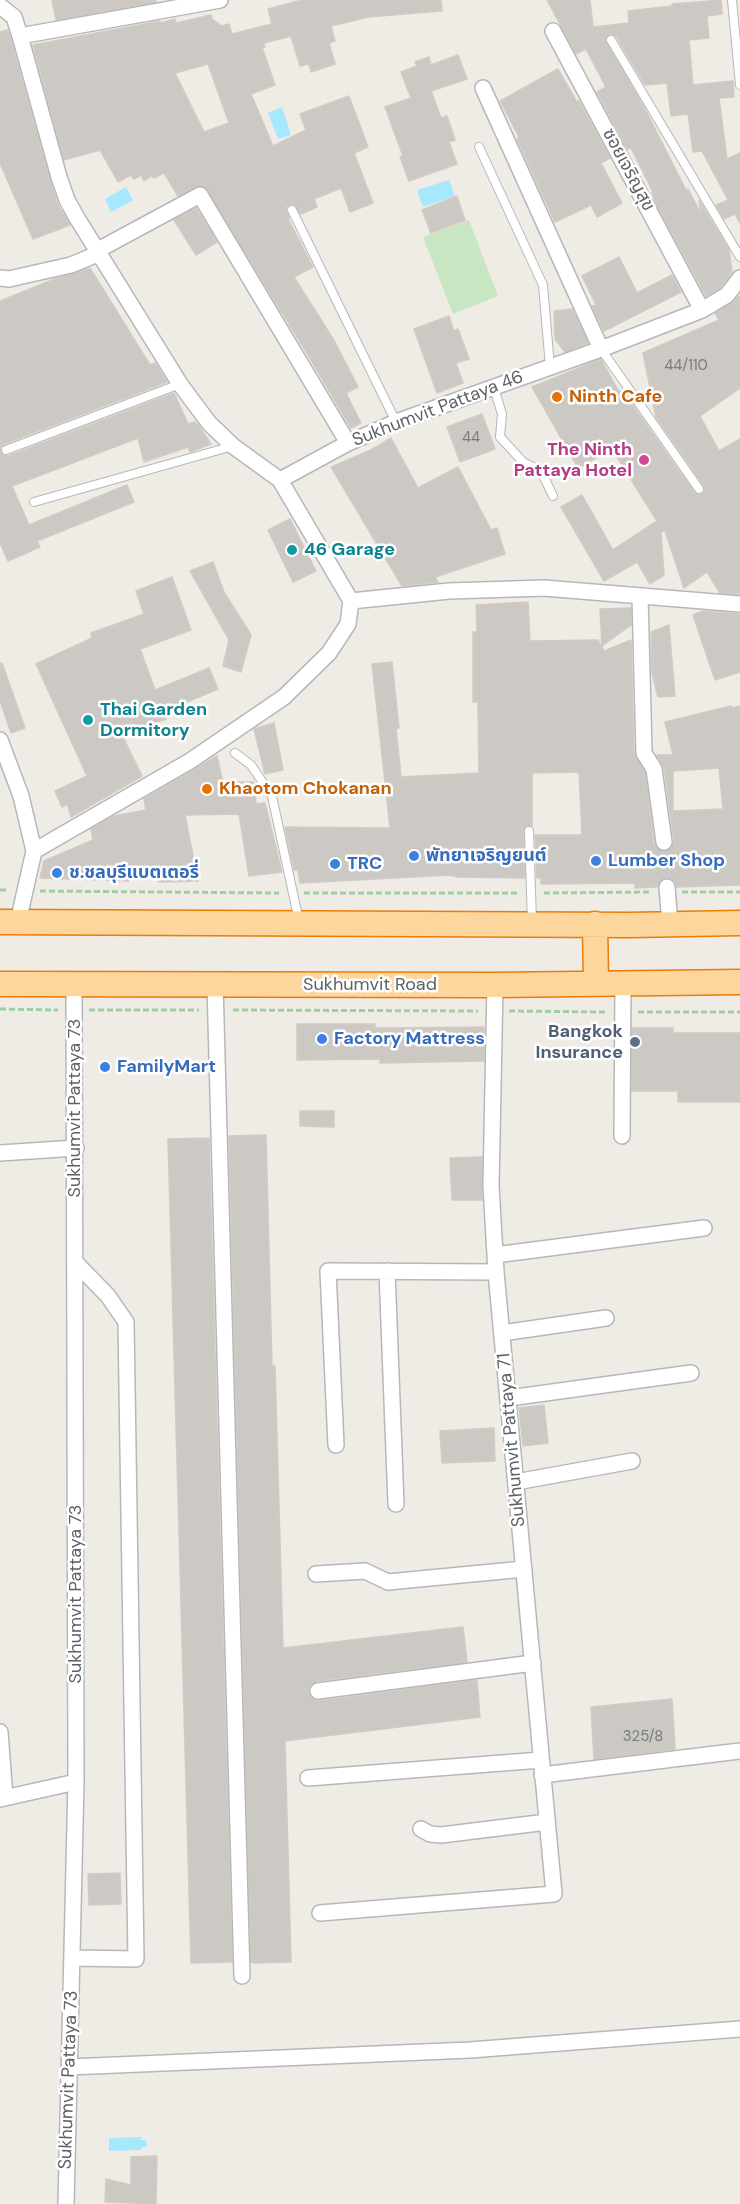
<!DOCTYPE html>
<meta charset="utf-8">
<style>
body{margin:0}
canvas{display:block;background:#efebe5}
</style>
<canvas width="740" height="2204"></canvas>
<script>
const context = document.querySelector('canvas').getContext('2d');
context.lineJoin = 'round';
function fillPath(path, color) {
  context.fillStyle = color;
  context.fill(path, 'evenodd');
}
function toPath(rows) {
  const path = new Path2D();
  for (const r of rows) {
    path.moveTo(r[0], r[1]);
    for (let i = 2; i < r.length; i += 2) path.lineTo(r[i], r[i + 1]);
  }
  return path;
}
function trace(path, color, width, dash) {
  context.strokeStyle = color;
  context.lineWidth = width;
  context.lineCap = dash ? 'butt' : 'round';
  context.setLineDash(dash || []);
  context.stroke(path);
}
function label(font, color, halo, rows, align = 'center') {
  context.font = font + ' "DM Sans","Noto Sans Thai",sans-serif';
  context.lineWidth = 5;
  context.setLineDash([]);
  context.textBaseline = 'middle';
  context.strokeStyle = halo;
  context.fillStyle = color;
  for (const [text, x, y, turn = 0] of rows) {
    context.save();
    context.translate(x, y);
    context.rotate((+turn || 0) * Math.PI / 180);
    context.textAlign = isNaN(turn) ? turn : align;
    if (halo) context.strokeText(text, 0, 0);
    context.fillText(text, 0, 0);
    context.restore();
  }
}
fillPath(toPath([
 [469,220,498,296,453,314,423,237]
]), '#c8e6c2');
fillPath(toPath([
 [282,107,291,135,278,139,268,113],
 [449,180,455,196,423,207,417,190],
 [126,187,133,200,111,212,105,199],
 [141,2137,141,2140,146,2140,147,2147,141,2147,141,2150,109,2151,109,2138]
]), '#a6e8fe');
const building = toPath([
 [52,0,156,0,156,2,56,20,52,0],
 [302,0,441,0,442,11,368,17,331,26,335,41,329,43,335,64,311,72,309,64,300,66,291,36,264,43,265,47,262,47,275,85,251,94,273,146,306,130,300,114,349,96,368,147,354,153,373,203,350,212,341,188,314,199,317,207,301,214,293,204,287,206,286,210,289,218,288,219,313,267,294,277,335,342,358,387,346,393,361,423,351,428,305,350,205,187,196,186,178,196,164,173,154,178,151,176,144,181,141,175,134,179,131,175,118,182,100,150,64,160,33,45,160,21,160,23,175,19,176,23,211,15,212,19,222,26,229,24,232,34,272,24,268,9,302,0],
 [208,64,229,123,204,132,175,73,208,64],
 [547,0,590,0,593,27,629,23,628,11,672,6,672,4,721,0,722,14,707,16,709,38,689,40,693,85,733,81,734,97,719,98,727,159,740,153,740,223,735,214,724,219,716,205,728,200,702,151,693,152,688,114,671,116,667,83,645,85,616,36,610,34,605,39,646,111,686,190,688,189,701,214,699,200,729,250,732,272,720,288,706,296,655,202,652,193,653,192,631,148,627,149,597,92,606,87,586,49,576,54,547,0],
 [8,30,50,180,58,205,70,225,33,239,0,163,0,32,8,30],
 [458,55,467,79,431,91,441,118,447,116,455,140,449,142,457,164,409,181,400,157,403,156,385,107,411,98,401,72,417,66,415,62,429,57,431,65,458,55],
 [558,69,577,102,579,101,610,158,601,163,622,203,597,217,591,205,555,222,517,139,519,137,500,101,558,69],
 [457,196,465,220,431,233,422,210,457,196],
 [196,208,217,242,196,255,174,220,196,208],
 [619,257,637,293,672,275,681,292,604,331,592,306,596,305,582,276,619,257],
 [90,268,150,365,155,363,167,382,4,444,0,448,1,453,8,456,174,393,188,424,195,422,198,425,211,444,190,452,188,447,144,462,138,438,12,486,29,525,127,485,134,502,37,541,40,547,8,561,0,543,0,301,57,278,90,268],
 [740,296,740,388,700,416,719,451,740,439,740,594,720,593,707,572,684,588,665,531,661,532,664,575,650,584,637,562,604,581,561,507,582,495,613,550,657,521,612,449,578,468,532,387,601,359,619,392,622,390,694,492,702,494,705,491,704,486,656,417,643,353,719,320,715,313,740,296],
 [572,309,588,343,565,352,555,339,554,311,572,309],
 [449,316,454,331,458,329,469,359,456,363,463,383,437,393,414,329,449,316],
 [482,414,495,449,460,462,447,427,482,414],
 [391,438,418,488,458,467,491,530,497,528,505,554,435,577,438,582,402,586,331,467,371,450,391,438],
 [290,519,316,571,293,582,268,530,290,519],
 [213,562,224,592,251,635,241,672,223,666,229,640,190,571,213,562],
 [172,577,191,630,140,649,155,690,209,668,218,689,163,712,166,719,122,735,142,776,71,817,67,804,62,807,55,791,87,776,36,664,92,638,91,633,144,614,136,591,172,577],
 [528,602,530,641,598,640,604,651,631,640,634,753,645,772,654,843,660,851,669,850,674,841,664,768,657,755,673,755,665,722,731,706,732,708,740,706,740,885,677,887,675,881,667,877,661,879,657,887,635,888,635,883,541,884,541,878,537,878,535,835,582,835,579,772,532,773,532,826,526,826,523,831,525,878,458,877,450,875,300,883,298,870,294,870,285,827,390,828,372,664,392,662,399,728,396,728,401,777,479,773,478,702,473,702,473,632,477,632,476,605,528,602],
 [719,768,723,809,673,811,673,771,719,768],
 [631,608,631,625,602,646,600,609,631,608],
 [703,611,740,614,740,672,715,680,693,615,703,611],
 [669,625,675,696,658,697,652,673,651,632,669,625],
 [2,663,25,728,11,733,0,701,0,664,2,663],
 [274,723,283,770,265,774,254,729,274,723],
 [217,756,223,782,254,782,256,804,265,803,282,872,249,876,239,814,185,815,198,881,159,882,158,874,128,875,129,881,40,878,44,861,93,840,91,829,114,816,146,810,144,799,217,756],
 [297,1024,375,1024,375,1028,484,1027,484,1061,380,1063,380,1059,297,1060,297,1024],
 [632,1028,673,1028,673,1033,740,1033,740,1102,678,1102,678,1091,632,1091,632,1028],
 [300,1111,334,1111,334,1127,300,1126,300,1111],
 [266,1135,272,1366,275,1366,283,1648,463,1627,467,1662,317,1681,309,1687,308,1693,314,1700,319,1701,477,1680,480,1717,285,1741,291,1962,254,1963,251,1962,229,1138,229,1136,266,1135],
 [209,1138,232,1962,191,1963,168,1139,209,1138],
 [482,1157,482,1200,452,1200,450,1158,482,1157],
 [544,1405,548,1443,523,1446,519,1408,544,1405],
 [494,1428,495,1461,442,1463,440,1431,494,1428],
 [672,1699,675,1749,594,1759,591,1707,672,1699],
 [120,1873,121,1904,89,1905,88,1874,120,1873],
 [157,2156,156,2204,105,2202,106,2179,131,2185,131,2157,157,2156]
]);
fillPath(building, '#ccc8c4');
trace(building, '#d3cbc3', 1.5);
trace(toPath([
 [664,842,667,887]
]), '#cac9c5', 15, [15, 8]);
const service = toPath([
 [732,0,740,85],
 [611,40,740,257],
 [479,147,543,285,550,367],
 [292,210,396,422],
 [601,349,699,489],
 [494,388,502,414,500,437,523,462,541,471,553,496],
 [6,450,180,384],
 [34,502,233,446],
 [235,753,251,765,272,796,299,921],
 [529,831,532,922]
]);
const minor = toPath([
 [0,6,14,17,20,36,220,0],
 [553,31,702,310],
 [20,36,59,177,67,200,77,218,180,384,209,423,233,446,280,480],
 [483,88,601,349],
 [98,250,200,195,348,443],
 [0,278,9,279,71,265,100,253],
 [640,596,644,753,654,769,664,842],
 [351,601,449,591,544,588,740,604],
 [0,740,21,796,34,851,18,922],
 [34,851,190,761,284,697,329,653,348,624,351,601,280,480,348,443,396,422,601,349,702,310,727,295,740,278],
 [667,887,670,924],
 [215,984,242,1976],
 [622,1136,623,982],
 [0,1153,76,1148],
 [495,1255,704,1228],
 [387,1271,396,1504],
 [502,1333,606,1318],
 [509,1398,691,1373],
 [336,1445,328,1271,496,1272],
 [516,1482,632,1461],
 [316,1574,365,1571,388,1582,524,1569],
 [318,1691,533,1663],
 [0,1732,5,1798],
 [542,1775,740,1751],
 [308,1778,541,1760],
 [0,1799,76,1782],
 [421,1829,430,1834,441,1835,547,1822],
 [320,1913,554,1894,496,1272,491,1186,495,985],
 [73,1958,136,1959,126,1322,108,1296,76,1263],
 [69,2067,470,2050,740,2029],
 [66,2204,76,1782,74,984]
]);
const trunk = toPath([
 [0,922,630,925,740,923],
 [595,924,596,983],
 [0,984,495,985,740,982]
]);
trace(service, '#b5b8bb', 10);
trace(minor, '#b5b8bb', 18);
trace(trunk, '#ef7a04', 27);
trace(toPath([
 [0,890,9,890],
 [40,891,279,893],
 [682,892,740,892],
 [304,893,519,893],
 [544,893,651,892],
 [0,1009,58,1010],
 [89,1010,199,1010],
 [233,1010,478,1011],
 [509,1011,607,1012],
 [638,1012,740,1012]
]), '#9fcea4', 3, [6, 3]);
trace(service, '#fff', 8);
trace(minor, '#fff', 15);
trace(trunk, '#fcd69d', 24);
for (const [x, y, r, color] of [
 [557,397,6,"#e8710a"],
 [644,460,6,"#d1479c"],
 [292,550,6,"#0f9aa8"],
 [88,720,6,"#0f9aa8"],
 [207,789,6,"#e8710a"],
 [414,856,6,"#3f7fe0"],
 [596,861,6,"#3f7fe0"],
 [335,864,6,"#3f7fe0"],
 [57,873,6,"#3f7fe0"],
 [322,1039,6,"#3f7fe0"],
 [635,1042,6,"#5c6f8a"],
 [105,1067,6,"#3f7fe0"]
]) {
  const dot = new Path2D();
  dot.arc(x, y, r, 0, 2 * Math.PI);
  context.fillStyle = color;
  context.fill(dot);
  trace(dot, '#fff', 2);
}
label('15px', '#787c7d', null, [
 ["44/110",686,366],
 ["44",471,438],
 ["325/8",643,1737]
]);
label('18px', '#5c6265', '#fff', [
 ["ซอยเจริญสุข",628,170,62],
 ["Sukhumvit Pattaya 46",438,409,-21],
 ["Sukhumvit Road",370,985],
 ["Sukhumvit Pattaya 73",75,1108,-90],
 ["Sukhumvit Pattaya 71",512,1440,-95],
 ["Sukhumvit Pattaya 73",76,1594,-90],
 ["Sukhumvit Pattaya 73",69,2080,-88]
]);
label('bold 18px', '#c56008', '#fff', [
 ["Ninth Cafe",569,397],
 ["Khaotom Chokanan",219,789]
], 'left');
label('bold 18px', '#b23c85', '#fff', [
 ["The Ninth",632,450],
 ["Pattaya Hotel",632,471]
], 'right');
label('bold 18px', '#0d838f', '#fff', [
 ["46 Garage",304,550],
 ["Thai Garden",100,710],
 ["Dormitory",100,731]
], 'left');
label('bold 18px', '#366cbe', '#fff', [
 ["พัทยาเจริญยนต์",426,856],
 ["Lumber Shop",608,861],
 ["TRC",347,864],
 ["ช.ชลบุรีแบตเตอรี่",69,873],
 ["Factory Mattress",334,1039],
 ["FamilyMart",117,1067]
], 'left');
label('bold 18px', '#4e5e75', '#fff', [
 ["Bangkok",623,1032],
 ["Insurance",623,1053]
], 'right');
</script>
